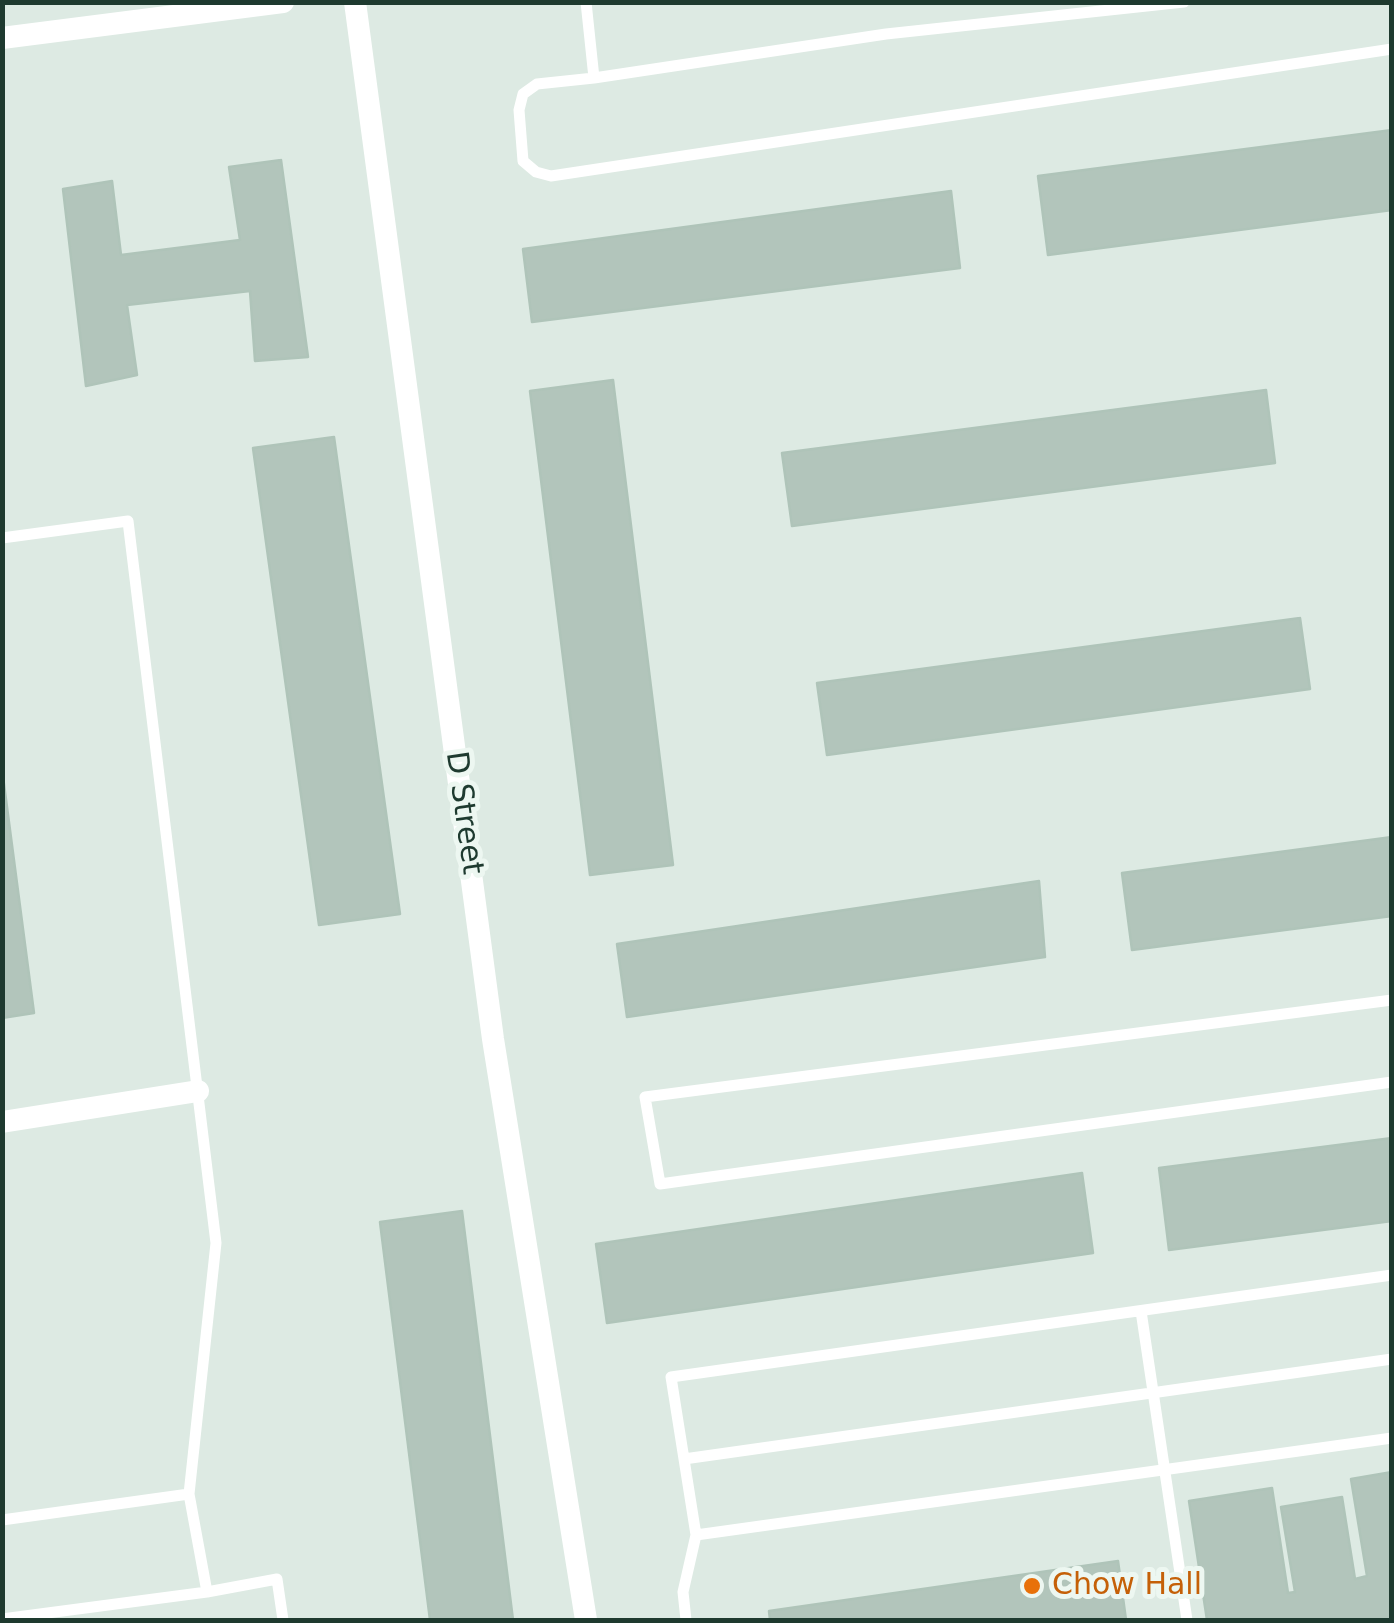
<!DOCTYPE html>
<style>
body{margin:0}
#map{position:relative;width:1394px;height:1623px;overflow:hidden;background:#ddeae3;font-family:"DejaVu Sans",sans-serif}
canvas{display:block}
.frame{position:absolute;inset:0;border:5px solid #1e3a2f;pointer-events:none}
</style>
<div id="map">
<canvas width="1394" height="1623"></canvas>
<div class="frame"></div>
</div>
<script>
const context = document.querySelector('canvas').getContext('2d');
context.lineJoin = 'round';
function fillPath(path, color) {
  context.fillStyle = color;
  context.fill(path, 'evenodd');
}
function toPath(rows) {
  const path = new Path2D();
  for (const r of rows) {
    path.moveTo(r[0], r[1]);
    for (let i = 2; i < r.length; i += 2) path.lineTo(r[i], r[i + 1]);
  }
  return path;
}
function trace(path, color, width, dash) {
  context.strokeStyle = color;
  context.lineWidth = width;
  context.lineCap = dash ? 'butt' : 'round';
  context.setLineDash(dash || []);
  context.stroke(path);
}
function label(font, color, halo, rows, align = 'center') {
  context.font = font + ' "DejaVu Sans",sans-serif';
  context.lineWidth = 10;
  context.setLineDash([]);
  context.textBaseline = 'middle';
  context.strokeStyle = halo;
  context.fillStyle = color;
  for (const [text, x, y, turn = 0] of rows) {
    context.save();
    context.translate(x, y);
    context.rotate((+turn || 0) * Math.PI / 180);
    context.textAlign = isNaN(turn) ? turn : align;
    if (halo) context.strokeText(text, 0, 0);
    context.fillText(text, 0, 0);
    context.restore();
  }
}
const building = toPath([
 [1392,130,1392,210,1048,255,1038,176,1392,130],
 [281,160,308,357,255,361,250,291,127,305,137,375,86,386,63,189,112,181,121,255,240,240,229,167,281,160],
 [951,191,960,268,532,322,523,249,951,191],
 [613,380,673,865,590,875,530,391,613,380],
 [1266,390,1275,463,792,526,782,453,1266,390],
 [334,437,400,914,319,925,253,448,334,437],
 [1300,618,1310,689,827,755,817,683,1300,618],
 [2,769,34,1013,2,1018,2,769],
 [1392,837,1392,916,1132,950,1122,873,1392,837],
 [1039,881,1045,957,627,1017,617,944,1039,881],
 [1392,1138,1392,1221,1169,1250,1159,1168,1392,1138],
 [1082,1173,1093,1253,607,1323,596,1244,1082,1173],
 [462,1211,513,1620,430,1620,380,1222,462,1211],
 [1392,1472,1392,1620,1207,1620,1189,1501,1272,1488,1288,1593,1295,1592,1281,1507,1342,1497,1355,1579,1367,1576,1351,1479,1392,1472],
 [1118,1561,1126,1620,770,1620,769,1611,1118,1561]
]);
fillPath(building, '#b2c5bb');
trace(building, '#afc4b9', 2.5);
trace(toPath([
 [586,2,594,78,537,84,523,94,519,110,523,161,536,172,551,176,1392,49],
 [594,78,886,34,1184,2],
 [2,538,128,521,216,1243,189,1494,207,1592,277,1579,283,1620],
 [1392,1000,645,1097,660,1184,1392,1082],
 [1392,1275,671,1377,696,1535,1392,1438],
 [1141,1311,1187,1620],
 [684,1459,1392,1359],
 [2,1520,189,1494],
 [2,1619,207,1592],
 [686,1620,683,1592,696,1535]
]), '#fff', 11);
trace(toPath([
 [355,2,493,1039,586,1620],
 [2,38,283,2],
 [2,1122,198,1091]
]), '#fff', 22);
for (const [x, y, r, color] of [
 [1032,1586,10,"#e8710a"]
]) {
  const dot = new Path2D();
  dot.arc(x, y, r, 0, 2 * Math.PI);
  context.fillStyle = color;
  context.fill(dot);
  trace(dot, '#edf7f1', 4);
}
label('30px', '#1e3a2f', '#edf7f1', [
 ["D Street",463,813,82]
]);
label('30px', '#c56008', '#edf7f1', [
 ["Chow Hall",1052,1586]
], 'left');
</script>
